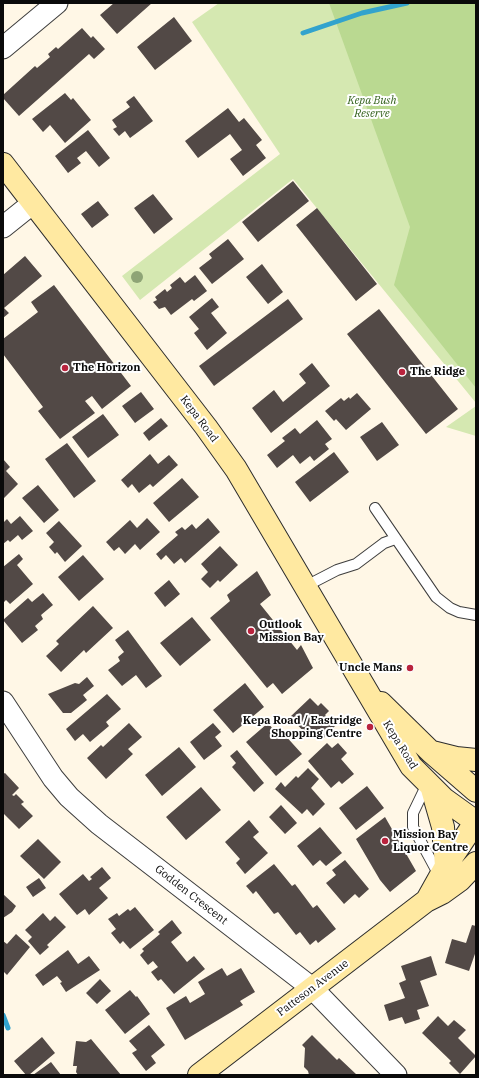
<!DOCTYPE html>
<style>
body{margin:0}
#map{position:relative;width:479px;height:1078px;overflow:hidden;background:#fff7e6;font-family:"IBM Plex Serif",serif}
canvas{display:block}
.frame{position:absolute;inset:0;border:4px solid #0a0a0a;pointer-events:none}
</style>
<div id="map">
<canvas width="479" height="1078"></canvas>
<div class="frame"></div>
</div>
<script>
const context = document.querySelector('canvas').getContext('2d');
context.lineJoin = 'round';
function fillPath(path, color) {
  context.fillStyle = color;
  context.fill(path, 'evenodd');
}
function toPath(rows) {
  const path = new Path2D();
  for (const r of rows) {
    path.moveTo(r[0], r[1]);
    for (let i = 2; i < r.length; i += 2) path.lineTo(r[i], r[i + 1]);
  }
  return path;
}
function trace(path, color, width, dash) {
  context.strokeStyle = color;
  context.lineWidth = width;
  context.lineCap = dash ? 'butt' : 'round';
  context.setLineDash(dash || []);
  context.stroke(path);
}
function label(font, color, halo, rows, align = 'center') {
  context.font = font + ' "IBM Plex Serif",serif';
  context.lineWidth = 4;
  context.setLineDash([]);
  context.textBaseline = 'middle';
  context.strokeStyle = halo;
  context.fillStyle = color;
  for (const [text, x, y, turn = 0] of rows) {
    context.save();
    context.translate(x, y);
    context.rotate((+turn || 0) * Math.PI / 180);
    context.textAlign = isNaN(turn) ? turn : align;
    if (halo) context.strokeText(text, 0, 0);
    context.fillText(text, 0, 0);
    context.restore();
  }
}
fillPath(toPath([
 [219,3,476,3,476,403,293,179,140,300,122,276,280,154,192,22],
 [476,406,476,436,446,427]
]), '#d5e8b1');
fillPath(toPath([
 [329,3,476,3,476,388,394,285,410,227]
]), '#bad991');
trace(toPath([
 [303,33,362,13,407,3],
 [3,1015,8,1028]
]), '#32a3cd', 5);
fillPath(toPath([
 [114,3,152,3,117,34,100,15],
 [174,17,192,41,155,70,137,47],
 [82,28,91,38,93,36,105,49,94,59,89,54,19,116,3,98,3,95,35,66,37,68,50,57,48,54,56,47,58,49],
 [65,93,71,100,73,98,91,120,65,143,50,125,43,132,32,119],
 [134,96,153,121,130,138,125,131,119,136,113,129,117,127,112,120,130,107,126,102],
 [228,108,239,122,244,118,262,140,256,145,266,158,243,176,230,159,242,150,230,134,198,158,185,141],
 [88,130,110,158,99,167,86,151,77,158,81,163,68,173,55,156],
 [293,181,309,201,258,242,242,222],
 [153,194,173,219,154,234,134,208],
 [98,201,109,215,92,228,81,214],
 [317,208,377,284,356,301,296,225],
 [228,239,244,259,212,284,199,268,212,258,209,254],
 [25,256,42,276,4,308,9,313,3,318,3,275],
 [262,264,283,292,268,304,246,277],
 [195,275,207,291,194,301,192,299,171,315,165,307,159,309,153,302,157,300,155,297,165,289,167,292,172,288,170,285,180,277,185,283],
 [54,285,131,386,102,409,92,396,85,401,95,413,60,439,38,411,43,407,3,354,3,339,38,312,31,302],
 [212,298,219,307,211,313,227,333,207,350,194,333,199,329,189,317],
 [288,299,303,319,214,386,199,366],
 [379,309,458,409,426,434,347,334],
 [312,363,330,386,271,433,252,408,274,390,283,402,306,383,299,374],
 [141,392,154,409,135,423,122,406],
 [357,393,371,409,346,430,336,419,334,421,325,411,341,398,344,401,349,397,350,399],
 [103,414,119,435,88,458,72,437],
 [161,418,168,426,149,441,143,433],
 [317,420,332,439,325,444,329,449,314,461,310,456,300,464,293,455,277,468,267,455,285,441,282,438,295,428,300,434],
 [382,422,399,445,377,461,360,437],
 [67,443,96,481,74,498,45,459],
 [334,452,349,472,310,502,295,482],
 [150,454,158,464,169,455,178,465,153,487,150,484,139,493,132,484,128,488,121,480],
 [3,459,10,467,6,471,18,484,3,499],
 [182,478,199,497,169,522,153,503],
 [38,485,59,510,44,523,22,498],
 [20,516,33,531,22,540,18,535,10,542,8,540,3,544,3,523,7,519,11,524],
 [147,518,160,532,140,550,135,544,125,554,119,547,114,551,106,542,130,520,137,528],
 [208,518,220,532,185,563,181,558,174,564,166,555,161,560,156,554,178,535,175,532,182,527,185,530,192,524,196,529],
 [59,521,82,546,65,562,57,552,55,554,49,547,54,542,46,533],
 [220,546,238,565,220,582,218,580,210,588,201,579,208,572,201,564],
 [19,554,23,559,17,565,33,584,10,604,6,600,3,603,3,567],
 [83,555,104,579,79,601,58,577],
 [257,571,271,595,260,604,297,650,301,645,313,668,282,694,273,683,267,688,210,618,230,601,227,595],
 [169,580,180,594,165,607,154,593],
 [43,593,53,605,41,615,43,619,35,626,38,630,22,643,3,620,28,598,32,602],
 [93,606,113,628,86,653,84,650,61,672,46,656,59,644,56,641],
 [192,617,211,640,180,666,160,643],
 [128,630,162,676,146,688,136,675,122,686,108,670,120,661,118,657,124,652,115,640],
 [87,677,94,686,83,695,87,700,71,713,63,713,48,694,75,683,79,684],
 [245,683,264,707,233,733,213,710],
 [107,694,121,709,106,722,109,726,90,742,83,734,75,741,66,729],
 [310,698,318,706,321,703,329,711,325,715,335,726,323,739,314,730,308,736,290,717],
 [129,723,142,737,128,749,133,754,106,779,87,758,101,745,103,747],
 [213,723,221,732,215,737,222,746,204,760,190,742],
 [268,723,279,736,283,733,302,754,276,776,246,742],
 [327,743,332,748,338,743,347,753,341,759,354,774,342,784,339,781,331,788,308,761],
 [179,747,196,767,162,796,145,775],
 [237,750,264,783,254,792,232,767,236,763,230,756],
 [308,768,319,779,311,788,325,804,313,816,307,809,302,814,275,789,281,782,285,787,296,776,298,778],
 [5,773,19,788,12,795,14,796,16,794,24,802,21,804,33,816,19,829,3,813,3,774],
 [367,786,384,808,356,830,339,808],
 [201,787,221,810,186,840,166,817],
 [281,805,297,823,285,834,269,817],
 [385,817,416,871,390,892,380,880,356,839],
 [249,820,259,832,253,837,268,853,245,874,236,863,240,859,225,842],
 [320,827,342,853,326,866,320,860,313,866,297,846],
 [38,839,61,862,44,879,20,856],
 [345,860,369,889,359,898,355,894,344,904,326,883,336,875,332,870],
 [274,864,292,886,295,884,313,908,317,905,336,929,318,943,316,940,310,945,300,932,296,935,278,912,274,914,256,891,253,894,246,886],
 [102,867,111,878,99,888,108,898,89,915,85,909,77,915,59,894,83,874,89,881,92,879,90,877],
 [39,878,46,888,33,897,26,887],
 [3,894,16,906,12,912,3,918],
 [135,907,154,930,130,949,123,941,120,944,111,933,116,929,108,919,117,913,119,916,128,909,130,911],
 [43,913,50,921,55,916,66,927,47,945,49,947,40,955,28,941,32,937,25,930],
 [172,920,182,933,171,942,187,962,194,956,205,969,174,994,161,979,158,981,151,972,158,967,153,961,148,965,140,955,144,951,142,949,160,934,158,932],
 [472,925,476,926,476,951,469,971,445,963,452,939,466,943],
 [16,934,30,947,7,975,3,971,3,941,7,944],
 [68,950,78,964,89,956,100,970,66,992,60,983,62,982,57,976,43,986,35,975],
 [431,956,437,975,420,981,429,1006,417,1010,420,1019,405,1024,402,1017,389,1021,384,1005,405,998,399,983,406,980,401,966],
 [222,968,227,976,241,968,255,992,240,1001,243,1005,185,1040,166,1008,186,996,190,1003,205,994,198,982],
 [100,979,111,991,97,1004,86,993],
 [130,990,136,997,137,996,150,1014,125,1034,105,1010],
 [438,1016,448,1026,454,1020,466,1030,458,1038,476,1056,460,1074,449,1063,451,1061,422,1033],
 [149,1025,165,1045,151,1056,156,1063,146,1071,132,1053,137,1050,129,1041],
 [312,1035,337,1060,339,1058,357,1075,309,1075,308,1071,304,1067,305,1048,302,1045],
 [42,1037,55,1053,29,1075,26,1075,14,1061],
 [91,1039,121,1075,78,1075,76,1072,77,1066,73,1066,76,1041,86,1042],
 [51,1062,61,1075,33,1075]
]), '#524946');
const service = toPath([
 [375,508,436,597,450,608,459,612,476,615],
 [306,586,337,570,356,564,384,543,395,539],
 [427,784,413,813,413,827,440,877]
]);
const minor = toPath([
 [3,48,57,3],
 [3,227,33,203],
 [3,702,53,778,69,797,99,824,312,988,396,1075]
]);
const secondary = toPath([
 [3,164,206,427,236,469,411,766,444,799,476,822],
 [381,703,431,752,476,791],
 [432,752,456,758,476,760],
 [432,789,443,827,446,866],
 [427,900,446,866,476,821],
 [199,1075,426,901,442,893,460,880,476,863]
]);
trace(service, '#3d3d3d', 12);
trace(minor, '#3d3d3d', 23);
trace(secondary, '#2c2c2c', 24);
trace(service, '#fff', 10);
trace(minor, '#fff', 21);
trace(secondary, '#ffe9a1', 22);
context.fillStyle = '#8ea476';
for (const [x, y] of [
 [137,277]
]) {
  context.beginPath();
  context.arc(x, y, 6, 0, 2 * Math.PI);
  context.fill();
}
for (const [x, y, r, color] of [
 [65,368,4,"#b9233d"],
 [402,372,4,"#b9233d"],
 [251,631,4,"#b9233d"],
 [410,668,4,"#b9233d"],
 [370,727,4,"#b9233d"],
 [385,841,4,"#b9233d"]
]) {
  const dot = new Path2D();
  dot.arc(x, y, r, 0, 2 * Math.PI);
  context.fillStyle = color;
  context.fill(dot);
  trace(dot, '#fff', 1.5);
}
label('italic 11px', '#32601b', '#fff', [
 ["Kepa Bush",372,101],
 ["Reserve",372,114]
]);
label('bold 11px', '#0a0a0a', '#fff', [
 ["The Horizon",73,368],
 ["The Ridge",410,372],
 ["Outlook",259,625],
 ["Mission Bay",259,638],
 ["Uncle Mans",402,668,"right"],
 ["Kepa Road / Eastridge",362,721,"right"],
 ["Shopping Centre",362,734,"right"],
 ["Mission Bay",393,835],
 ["Liquor Centre",393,848]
], 'left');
label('11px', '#0a0a0a', '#fff', [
 ["Kepa Road",199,419,53],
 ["Kepa Road",400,745,58],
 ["Godden Crescent",191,895,38],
 ["Patteson Avenue",313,988,-37]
]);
</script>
